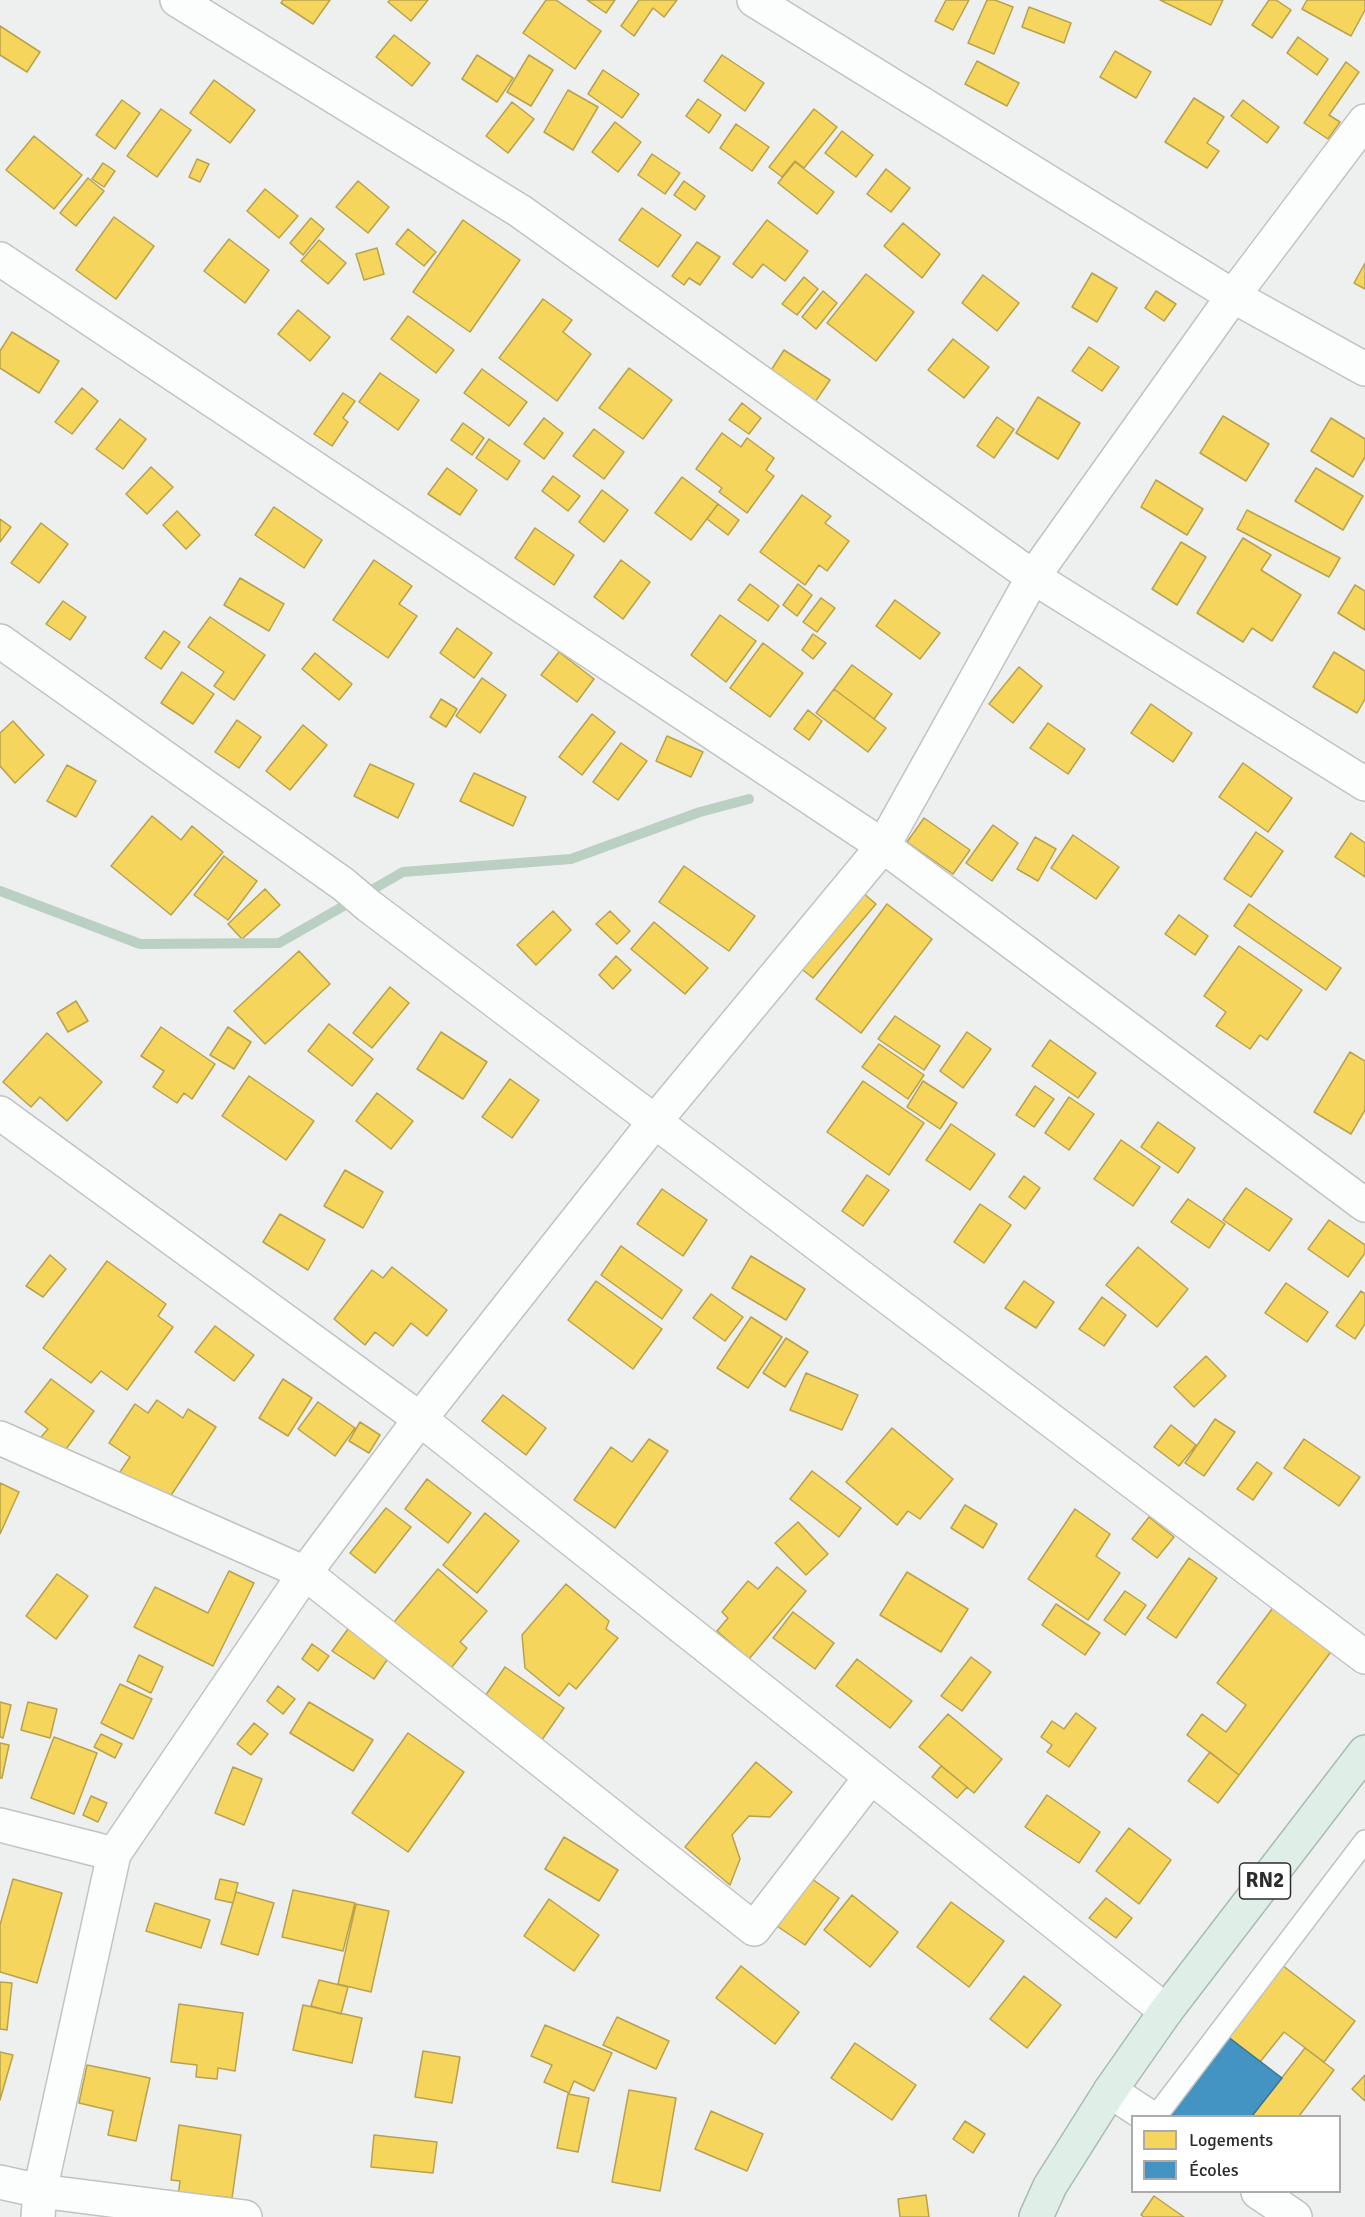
<!DOCTYPE html>
<meta charset="utf-8">
<style>
body{margin:0}
#map{position:relative;width:1365px;height:2217px;overflow:hidden;background:#eef0ef;font-family:Signika,sans-serif}
canvas{display:block}
.legend{position:absolute;left:1131px;top:2115px;width:210px;height:78px;box-sizing:border-box;background:#fff;border:2px solid #aaabaa;margin:0;padding:8px 10px;list-style:none;font-size:18px;color:#2b2c2b}
.legend li{display:flex;align-items:center;gap:12px;height:30px}
.legend b{width:30px;border:2px solid #aaabaa}
</style>
<div id="map">
<canvas width="1365" height="2217"></canvas>
<ul class="legend">
<li><b style="height:16px;background:#f6d55c"></b>Logements</li>
<li><b style="height:16px;background:#4393c3"></b>Écoles</li>
</ul>
</div>
<script>
const context = document.querySelector('canvas').getContext('2d');
context.lineJoin = 'round';
function fillPath(path, color) {
  context.fillStyle = color;
  context.fill(path, 'evenodd');
}
function toPath(rows) {
  const path = new Path2D();
  for (const r of rows) {
    path.moveTo(r[0], r[1]);
    for (let i = 2; i < r.length; i += 2) path.lineTo(r[i], r[i + 1]);
  }
  return path;
}
function trace(path, color, width, dash) {
  context.strokeStyle = color;
  context.lineWidth = width;
  context.lineCap = dash ? 'butt' : 'round';
  context.setLineDash(dash || []);
  context.stroke(path);
}
function label(font, color, halo, rows, align = 'center') {
  context.font = font + ' Signika,sans-serif';
  context.lineWidth = 6;
  context.setLineDash([]);
  context.textBaseline = 'middle';
  context.strokeStyle = halo;
  context.fillStyle = color;
  for (const [text, x, y, turn = 0] of rows) {
    context.save();
    context.translate(x, y);
    context.rotate((+turn || 0) * Math.PI / 180);
    context.textAlign = isNaN(turn) ? turn : align;
    if (halo) context.strokeText(text, 0, 0);
    context.fillText(text, 0, 0);
    context.restore();
  }
}
const homes = toPath([
 [283,0,330,0,313,24,281,3,283,0],
 [390,0,428,0,411,21,388,2,390,0],
 [546,0,556,0,601,31,575,69,523,33,546,0],
 [587,0,615,0,606,13,587,0],
 [639,0,677,0,664,17,653,8,634,36,621,26,639,0],
 [946,0,969,0,953,30,935,21,946,0],
 [987,0,995,0,1013,7,994,54,968,43,987,0],
 [1160,0,1223,0,1211,25,1160,0],
 [1269,0,1276,0,1291,10,1272,38,1252,25,1269,0],
 [1307,0,1365,0,1365,10,1351,36,1302,9,1307,0],
 [1029,7,1071,23,1064,43,1022,27,1029,7],
 [0,26,40,52,27,72,0,55,0,26],
 [394,35,430,63,412,86,376,57,394,35],
 [1298,37,1328,59,1317,75,1287,53,1298,37],
 [1115,51,1151,72,1136,98,1100,77,1115,51],
 [477,55,513,78,497,102,462,79,477,55],
 [529,55,553,70,531,106,507,92,529,55],
 [722,55,764,83,745,111,704,81,722,55],
 [977,61,1019,83,1007,106,965,84,977,61],
 [1346,62,1359,72,1329,115,1340,122,1328,139,1304,123,1346,62],
 [603,70,639,94,622,118,588,94,603,70],
 [214,80,255,110,230,143,190,113,214,80],
 [568,90,598,107,573,150,544,132,568,90],
 [1194,98,1224,117,1207,143,1219,151,1207,168,1165,142,1194,98],
 [698,99,721,115,709,133,686,116,698,99],
 [122,100,140,113,115,149,96,135,122,100],
 [1243,100,1279,127,1267,143,1231,116,1243,100],
 [512,102,534,119,508,153,486,136,512,102],
 [161,109,191,130,157,177,127,156,161,109],
 [814,109,837,127,804,168,795,161,782,177,769,167,814,109],
 [615,122,641,142,618,172,592,152,615,122],
 [736,124,769,147,752,171,720,148,736,124],
 [842,131,873,155,856,177,825,153,842,131],
 [34,136,82,175,54,209,6,170,34,136],
 [652,154,680,173,665,194,638,175,652,154],
 [197,159,209,164,200,182,189,177,197,159],
 [795,162,834,192,817,214,778,183,795,162],
 [103,163,115,171,104,187,92,179,103,163],
 [886,169,910,188,891,212,867,194,886,169],
 [88,178,104,191,76,226,60,213,88,178],
 [358,181,389,207,368,233,336,207,358,181],
 [684,181,705,196,695,210,674,195,684,181],
 [265,189,298,216,279,238,247,211,265,189],
 [642,208,681,235,658,267,619,240,642,208],
 [114,217,154,246,116,299,76,270,114,217],
 [311,218,324,229,303,255,290,243,311,218],
 [463,220,520,260,470,332,413,292,463,220],
 [767,220,808,251,785,281,763,264,752,278,733,264,767,220],
 [903,223,940,254,922,278,884,246,903,223],
 [408,229,436,252,424,266,396,244,408,229],
 [229,239,269,270,245,303,204,271,229,239],
 [319,240,346,263,328,284,301,261,319,240],
 [697,242,720,257,700,285,689,278,684,285,672,276,697,242],
 [377,248,384,274,364,280,356,254,377,248],
 [1365,263,1365,289,1354,283,1365,263],
 [1092,273,1117,288,1097,322,1072,307,1092,273],
 [866,274,914,312,876,361,827,323,866,274],
 [983,275,1019,303,997,331,962,303,983,275],
 [804,277,818,289,797,315,782,304,804,277],
 [823,291,837,303,816,329,802,317,823,291],
 [1156,291,1176,304,1164,321,1145,308,1156,291],
 [543,299,572,320,563,332,591,354,557,401,499,358,543,299],
 [298,310,330,337,310,361,278,334,298,310],
 [408,316,454,350,436,373,391,339,408,316],
 [12,332,59,361,39,393,0,368,0,351,12,332],
 [953,339,989,367,964,398,928,370,953,339],
 [1089,347,1119,367,1102,391,1072,371,1089,347],
 [784,350,830,380,815,402,770,372,784,350],
 [629,368,672,400,643,439,599,408,629,368],
 [482,369,527,402,509,426,464,393,482,369],
 [380,373,419,400,398,430,359,402,380,373],
 [82,388,98,401,72,434,55,422,82,388],
 [343,393,355,401,343,418,348,422,332,446,314,434,343,393],
 [1038,397,1080,423,1058,459,1016,433,1038,397],
 [742,403,761,418,749,434,729,420,742,403],
 [1223,416,1269,444,1246,481,1200,453,1223,416],
 [997,417,1014,429,994,458,977,446,997,417],
 [544,418,563,433,544,459,524,444,544,418],
 [1331,418,1365,439,1365,457,1353,477,1311,451,1331,418],
 [120,419,146,439,123,469,96,449,120,419],
 [463,423,484,438,472,455,451,440,463,423],
 [594,429,624,452,604,479,573,456,594,429],
 [722,433,741,447,747,438,774,458,766,470,774,476,747,513,719,492,722,488,696,469,722,433],
 [489,439,520,461,507,480,476,458,489,439],
 [151,467,173,487,147,514,126,494,151,467],
 [447,468,477,490,460,515,428,494,447,468],
 [1316,468,1363,496,1343,530,1295,501,1316,468],
 [553,476,580,496,568,511,542,491,553,476],
 [682,477,718,504,691,540,655,513,682,477],
 [1156,480,1203,509,1187,535,1141,507,1156,480],
 [602,490,628,510,604,542,579,522,602,490],
 [802,495,831,516,825,523,849,541,827,571,819,565,805,585,760,552,802,495],
 [718,504,739,520,728,535,707,519,718,504],
 [274,507,322,540,304,568,255,535,274,507],
 [1247,510,1340,558,1329,577,1237,529,1247,510],
 [177,511,200,535,186,549,163,525,177,511],
 [0,519,11,527,0,542,0,519],
 [41,523,68,544,39,583,11,563,41,523],
 [535,528,574,555,554,585,515,558,535,528],
 [1243,538,1271,555,1261,570,1301,595,1272,641,1252,628,1243,642,1197,613,1243,538],
 [1181,542,1206,557,1177,605,1152,589,1181,542],
 [374,560,412,586,399,604,417,616,388,658,333,620,374,560],
 [621,560,650,582,623,619,594,597,621,560],
 [240,578,284,604,269,631,224,605,240,578],
 [750,584,779,606,768,621,738,600,750,584],
 [798,584,812,595,797,616,783,605,798,584],
 [1355,585,1365,591,1365,630,1338,613,1355,585],
 [821,598,835,608,817,632,803,622,821,598],
 [895,600,940,633,920,659,876,626,895,600],
 [63,601,86,617,70,640,46,624,63,601],
 [720,615,756,641,726,682,691,655,720,615],
 [210,617,265,655,234,700,214,686,224,672,188,647,210,617],
 [457,628,492,653,474,678,440,653,457,628],
 [164,631,180,642,161,669,145,658,164,631],
 [813,634,826,643,813,659,802,650,813,634],
 [763,643,803,673,770,717,730,688,763,643],
 [559,652,594,679,577,702,541,675,559,652],
 [1334,652,1365,671,1365,699,1357,713,1313,687,1334,652],
 [315,653,352,684,339,700,302,669,315,653],
 [852,665,892,694,874,719,834,689,852,665],
 [1019,667,1042,686,1013,723,989,704,1019,667],
 [182,672,214,694,193,724,161,703,182,672],
 [482,678,506,695,480,733,456,716,482,678],
 [834,689,886,728,868,752,816,713,834,689],
 [441,699,457,709,446,727,430,717,441,699],
 [1151,704,1192,733,1173,762,1131,733,1151,704],
 [808,710,822,721,809,740,794,729,808,710],
 [592,714,615,732,582,775,559,757,592,714],
 [237,720,261,737,239,768,215,752,237,720],
 [13,721,44,755,15,783,0,766,0,733,13,721],
 [1048,723,1085,749,1068,774,1030,748,1048,723],
 [303,725,327,745,290,790,266,771,303,725],
 [667,736,703,752,691,777,656,761,667,736],
 [621,743,647,761,618,800,593,782,621,743],
 [1243,763,1292,798,1268,832,1219,797,1243,763],
 [370,764,414,784,398,818,354,796,370,764],
 [67,765,96,781,76,817,47,801,67,765],
 [474,773,526,797,513,826,460,801,474,773],
 [152,816,181,840,192,826,223,852,171,915,111,866,152,816],
 [924,818,970,850,953,874,907,842,924,818],
 [993,825,1018,843,992,881,966,863,993,825],
 [1256,832,1283,851,1251,897,1224,879,1256,832],
 [1351,833,1365,843,1365,877,1335,857,1351,833],
 [1073,835,1119,867,1096,899,1051,868,1073,835],
 [1035,837,1056,849,1038,881,1017,869,1035,837],
 [224,856,257,881,228,920,194,895,224,856],
 [684,866,755,916,729,951,659,902,684,866],
 [265,889,280,905,242,939,228,924,265,889],
 [862,892,876,904,813,978,799,967,862,892],
 [887,904,932,939,861,1033,816,999,887,904],
 [1249,904,1341,968,1326,990,1234,926,1249,904],
 [553,911,571,930,536,965,517,945,553,911],
 [610,911,630,931,617,944,596,924,610,911],
 [1179,915,1208,936,1195,955,1165,934,1179,915],
 [654,922,708,968,685,994,631,949,654,922],
 [1239,946,1302,990,1267,1040,1260,1035,1250,1049,1216,1026,1226,1012,1204,996,1239,946],
 [299,951,330,984,265,1044,234,1011,299,951],
 [616,956,631,970,613,989,599,975,616,956],
 [390,987,409,1003,372,1048,353,1033,390,987],
 [76,1001,88,1021,68,1032,57,1013,76,1001],
 [895,1016,940,1046,924,1070,878,1039,895,1016],
 [329,1024,373,1059,352,1086,308,1051,329,1024],
 [161,1027,215,1064,192,1099,184,1093,177,1103,153,1087,164,1071,141,1056,161,1027],
 [228,1027,251,1042,234,1069,210,1055,228,1027],
 [441,1032,487,1062,463,1099,417,1069,441,1032],
 [967,1032,991,1049,963,1088,940,1071,967,1032],
 [47,1033,102,1082,67,1121,40,1097,31,1107,3,1082,47,1033],
 [1050,1040,1096,1073,1078,1098,1032,1066,1050,1040],
 [879,1044,924,1075,908,1099,862,1067,879,1044],
 [1350,1052,1365,1061,1365,1110,1351,1134,1314,1112,1350,1052],
 [249,1076,314,1121,286,1160,222,1116,249,1076],
 [510,1079,539,1100,512,1138,482,1117,510,1079],
 [863,1081,924,1123,889,1175,827,1132,863,1081],
 [923,1081,957,1103,940,1129,907,1107,923,1081],
 [1035,1086,1054,1099,1034,1127,1016,1115,1035,1086],
 [377,1093,413,1121,391,1149,356,1121,377,1093],
 [1069,1097,1094,1114,1069,1150,1045,1133,1069,1097],
 [1158,1122,1195,1148,1178,1173,1141,1147,1158,1122],
 [951,1124,995,1154,970,1190,926,1160,951,1124],
 [1121,1140,1160,1167,1133,1206,1094,1179,1121,1140],
 [345,1170,383,1192,363,1228,324,1206,345,1170],
 [867,1175,889,1190,863,1226,842,1211,867,1175],
 [1024,1176,1040,1188,1025,1209,1009,1197,1024,1176],
 [1246,1188,1292,1219,1269,1251,1223,1220,1246,1188],
 [662,1189,707,1220,683,1256,637,1224,662,1189],
 [1188,1199,1225,1224,1209,1248,1171,1222,1188,1199],
 [980,1204,1011,1225,984,1263,954,1242,980,1204],
 [280,1214,325,1240,308,1270,263,1242,280,1214],
 [1329,1220,1365,1245,1365,1253,1348,1277,1308,1249,1329,1220],
 [621,1246,682,1290,662,1319,601,1275,621,1246],
 [1138,1247,1188,1289,1157,1327,1106,1285,1138,1247],
 [50,1255,66,1269,43,1297,26,1286,50,1255],
 [751,1256,805,1289,786,1320,732,1288,751,1256],
 [107,1261,166,1304,158,1316,173,1327,127,1390,101,1371,91,1383,43,1348,107,1261],
 [392,1267,447,1310,427,1336,411,1323,393,1346,375,1332,365,1345,334,1319,372,1270,383,1278,392,1267],
 [596,1281,662,1329,633,1369,568,1320,596,1281],
 [1024,1281,1054,1302,1036,1328,1005,1308,1024,1281],
 [1286,1283,1328,1312,1307,1342,1265,1313,1286,1283],
 [1361,1291,1365,1294,1365,1324,1355,1339,1336,1326,1361,1291],
 [711,1294,743,1317,725,1341,693,1318,711,1294],
 [1102,1297,1126,1315,1104,1346,1079,1329,1102,1297],
 [751,1317,782,1337,748,1388,717,1368,751,1317],
 [215,1326,254,1355,234,1381,195,1352,215,1326],
 [786,1338,808,1352,785,1387,763,1373,786,1338],
 [1206,1356,1226,1376,1194,1407,1174,1387,1206,1356],
 [806,1373,858,1395,842,1430,790,1410,806,1373],
 [51,1379,94,1411,63,1453,41,1437,48,1429,25,1412,51,1379],
 [283,1379,312,1398,288,1436,259,1418,283,1379],
 [503,1395,546,1428,526,1455,482,1421,503,1395],
 [157,1400,183,1418,188,1409,216,1427,166,1503,120,1472,130,1457,109,1443,135,1404,148,1413,157,1400],
 [318,1402,355,1428,335,1456,298,1429,318,1402],
 [1215,1419,1235,1432,1204,1476,1185,1463,1215,1419],
 [360,1422,380,1435,369,1453,349,1441,360,1422],
 [1171,1425,1196,1445,1179,1466,1154,1447,1171,1425],
 [892,1428,953,1479,920,1519,908,1511,897,1525,846,1482,892,1428],
 [649,1439,668,1451,615,1528,574,1500,611,1447,632,1462,649,1439],
 [1304,1439,1360,1477,1339,1506,1284,1468,1304,1439],
 [1257,1462,1272,1473,1253,1500,1237,1489,1257,1462],
 [812,1471,861,1508,839,1537,790,1499,812,1471],
 [427,1479,471,1513,448,1543,405,1509,427,1479],
 [0,1483,19,1492,0,1534,0,1483],
 [965,1505,997,1524,983,1548,951,1528,965,1505],
 [386,1508,411,1527,375,1573,350,1553,386,1508],
 [1075,1509,1110,1534,1096,1556,1120,1573,1088,1620,1028,1579,1075,1509],
 [485,1513,519,1541,477,1593,443,1565,485,1513],
 [1149,1517,1174,1537,1157,1558,1132,1539,1149,1517],
 [798,1522,828,1554,806,1575,775,1543,798,1522],
 [1189,1558,1217,1578,1176,1638,1147,1618,1189,1558],
 [777,1567,806,1591,749,1659,717,1631,728,1618,722,1612,748,1581,758,1589,777,1567],
 [438,1569,487,1611,460,1642,467,1648,448,1672,390,1627,438,1569],
 [229,1571,254,1583,213,1666,134,1627,155,1587,208,1613,229,1571],
 [907,1572,968,1609,941,1652,880,1615,907,1572],
 [57,1574,88,1596,56,1639,26,1616,57,1574],
 [566,1584,609,1621,606,1629,618,1638,576,1689,569,1683,559,1696,525,1668,522,1635,566,1584],
 [1125,1591,1146,1605,1125,1635,1104,1620,1125,1591],
 [1056,1604,1100,1633,1085,1655,1042,1625,1056,1604],
 [1275,1605,1333,1649,1239,1775,1187,1735,1202,1714,1226,1732,1246,1705,1217,1683,1275,1605],
 [793,1612,834,1643,815,1669,773,1638,793,1612],
 [348,1629,389,1657,374,1679,332,1651,348,1629],
 [312,1644,329,1656,318,1671,302,1659,312,1644],
 [139,1655,163,1667,151,1693,127,1681,139,1655],
 [971,1657,991,1672,962,1711,941,1696,971,1657],
 [857,1659,912,1701,890,1728,836,1686,857,1659],
 [505,1667,564,1708,535,1750,477,1708,505,1667],
 [120,1684,152,1699,133,1739,101,1723,120,1684],
 [278,1686,295,1699,283,1714,267,1701,278,1686],
 [0,1702,11,1705,3,1738,0,1737,0,1702],
 [28,1702,57,1709,50,1738,21,1730,28,1702],
 [309,1702,373,1740,353,1771,290,1733,309,1702],
 [1076,1713,1096,1728,1069,1767,1047,1752,1052,1745,1041,1737,1052,1721,1064,1729,1076,1713],
 [948,1714,1002,1759,974,1793,919,1747,948,1714],
 [254,1723,268,1734,251,1755,237,1744,254,1723],
 [408,1733,464,1772,408,1852,352,1813,408,1733],
 [101,1734,122,1744,115,1758,94,1747,101,1734],
 [54,1737,97,1753,74,1814,31,1798,54,1737],
 [0,1743,9,1745,2,1778,0,1778,0,1743],
 [1210,1752,1239,1775,1218,1803,1188,1781,1210,1752],
 [756,1762,792,1792,770,1817,749,1816,732,1835,740,1859,730,1885,685,1847,756,1762],
 [941,1766,967,1787,957,1798,932,1777,941,1766],
 [233,1767,262,1779,244,1825,215,1813,233,1767],
 [1047,1795,1100,1832,1079,1863,1025,1827,1047,1795],
 [91,1796,107,1803,98,1822,83,1815,91,1796],
 [1129,1828,1171,1860,1139,1904,1096,1871,1129,1828],
 [564,1837,618,1870,599,1901,545,1869,564,1837],
 [805,1874,839,1898,805,1945,771,1922,805,1874],
 [13,1879,62,1893,37,1983,0,1972,0,1925,13,1879],
 [220,1879,238,1883,233,1903,215,1899,220,1879],
 [293,1890,355,1903,343,1951,282,1937,293,1890],
 [236,1892,274,1903,258,1955,221,1944,236,1892],
 [852,1895,898,1932,870,1967,824,1930,852,1895],
 [1106,1898,1132,1918,1116,1938,1089,1918,1106,1898],
 [549,1899,599,1935,574,1971,524,1936,549,1899],
 [951,1902,1004,1941,969,1987,917,1947,951,1902],
 [155,1903,210,1920,201,1948,146,1931,155,1903],
 [356,1904,389,1911,371,1992,338,1984,356,1904],
 [1278,1962,1355,2021,1324,2062,1284,2032,1260,2062,1223,2033,1278,1962],
 [741,1966,799,2012,775,2044,716,1998,741,1966],
 [1024,1976,1061,2005,1027,2048,990,2019,1024,1976],
 [319,1980,348,1987,341,2014,311,2006,319,1980],
 [0,1982,12,1983,7,2030,0,2029,0,1982],
 [179,2004,243,2013,235,2071,218,2068,217,2079,196,2077,197,2065,171,2062,179,2004],
 [303,2005,362,2018,352,2063,293,2050,303,2005],
 [617,2017,669,2041,656,2069,603,2045,617,2017],
 [545,2025,612,2053,594,2091,574,2081,569,2093,544,2082,552,2065,531,2056,545,2025],
 [855,2043,916,2085,892,2120,831,2078,855,2043],
 [1305,2048,1334,2070,1299,2116,1252,2116,1305,2048],
 [423,2051,460,2057,452,2103,415,2097,423,2051],
 [0,2052,13,2055,0,2100,0,2052],
 [87,2065,150,2078,136,2141,108,2135,113,2111,79,2103,87,2065],
 [1365,2075,1365,2101,1352,2089,1365,2075],
 [629,2090,676,2098,660,2191,612,2182,629,2090],
 [568,2094,589,2098,578,2152,557,2148,568,2094],
 [711,2111,763,2134,747,2171,695,2149,711,2111],
 [965,2121,985,2134,973,2153,953,2139,965,2121],
 [179,2125,241,2135,232,2198,216,2196,215,2203,178,2197,180,2181,171,2180,179,2125],
 [374,2135,437,2142,433,2173,371,2167,374,2135],
 [926,2195,929,2217,900,2217,898,2199,926,2195],
 [1154,2196,1184,2217,1144,2217,1141,2215,1154,2196]
]);
fillPath(homes, '#f6d55c');
trace(homes, '#b9a24d', 1.5);
const schools = toPath([
 [1223,2033,1282,2078,1252,2116,1175,2116,1165,2109,1223,2033]
]);
fillPath(schools, '#4393c3');
trace(schools, '#3c7495', 1.5);
trace(toPath([
 [0,891,140,944,279,943,403,872,571,859,700,812,749,799]
]), '#b9d0c2', 10);
const service = toPath([
 [1156,2116,1365,1841]
]);
const minor = toPath([
 [177,0,520,211,1033,577,1365,784],
 [754,0,1233,296,1365,369],
 [0,259,883,846,1365,1205],
 [0,641,343,884,369,906,1365,1657],
 [0,1113,420,1419,1166,2011],
 [0,1438,305,1573,754,1929,870,1778],
 [0,1825,114,1854],
 [1110,2091,1148,2116],
 [0,2182,40,2191,245,2217],
 [1258,2192,1295,2217],
 [38,2217,40,2191,114,1854,305,1573,420,1419,656,1120,883,846,1033,577,1233,296,1365,121]
]);
const trunk = toPath([
 [1036,2217,1050,2186,1110,2091,1166,2011,1365,1752]
]);
trace(service, '#c1c3c2', 24);
trace(minor, '#c1c3c2', 36);
trace(trunk, '#a9bcb1', 36);
trace(service, '#fcfdfd', 21);
trace(minor, '#fcfdfd', 33);
trace(trunk, '#dfeee6', 33);
for (const [x, y, w] of [
 [1265,1881,51]
]) {
  const box = new Path2D();
  box.roundRect(x - w / 2, y - 18, w, 36, 4.5);
  context.fillStyle = '#fff';
  context.fill(box);
  trace(box, '#2b2c2b', 1.5);
}
label('bold 21px', '#2b2c2b', null, [
 ["RN2",1265,1881]
]);
</script>
